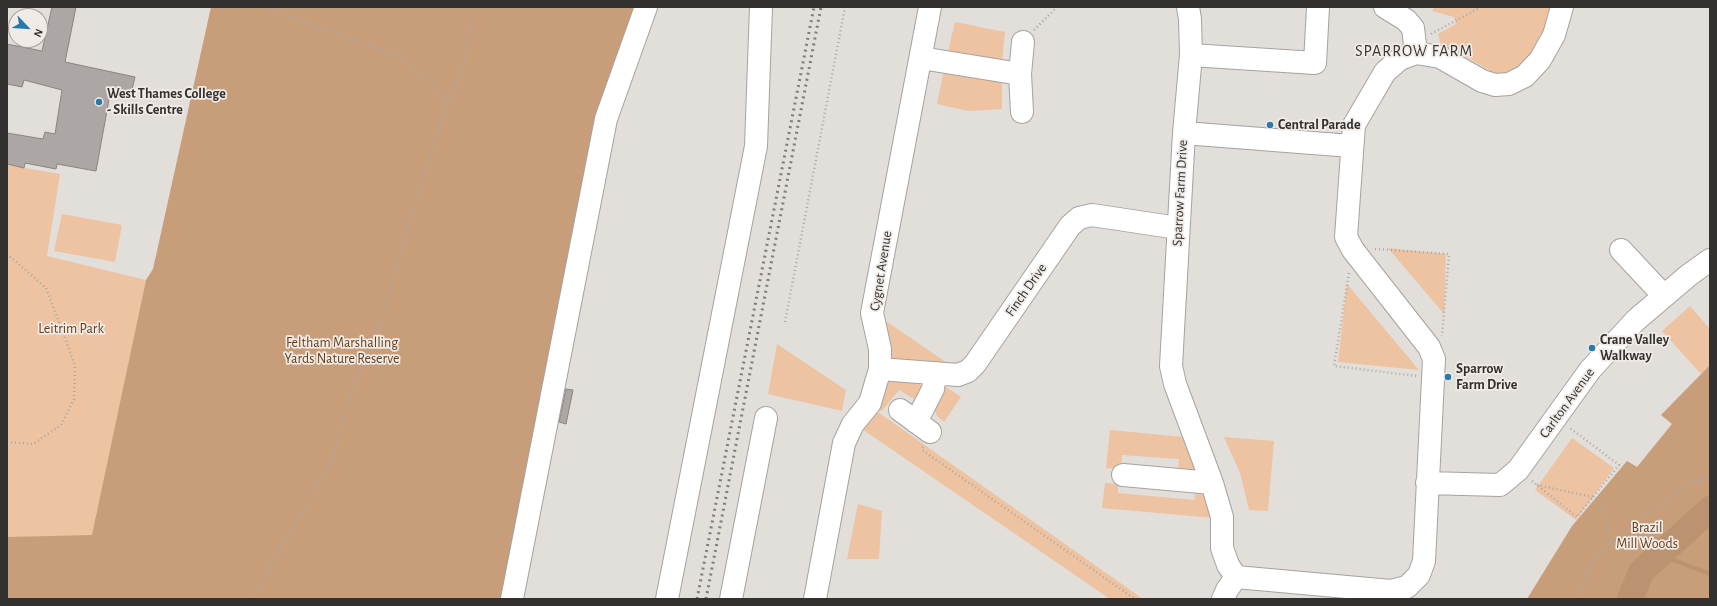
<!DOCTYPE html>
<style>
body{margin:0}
#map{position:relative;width:1717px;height:606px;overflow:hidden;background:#e2deda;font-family:"Alegreya Sans",sans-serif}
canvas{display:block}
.frame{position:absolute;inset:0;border:8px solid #333130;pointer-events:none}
.north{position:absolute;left:8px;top:8px;width:40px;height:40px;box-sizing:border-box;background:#f0ebe7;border:1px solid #a4a19e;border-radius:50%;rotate:115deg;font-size:11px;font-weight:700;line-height:16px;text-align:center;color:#333130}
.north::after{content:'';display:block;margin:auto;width:14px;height:18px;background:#2979aa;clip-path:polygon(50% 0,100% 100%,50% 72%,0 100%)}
</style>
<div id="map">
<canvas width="1717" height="606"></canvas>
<div class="frame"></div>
<div class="north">N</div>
</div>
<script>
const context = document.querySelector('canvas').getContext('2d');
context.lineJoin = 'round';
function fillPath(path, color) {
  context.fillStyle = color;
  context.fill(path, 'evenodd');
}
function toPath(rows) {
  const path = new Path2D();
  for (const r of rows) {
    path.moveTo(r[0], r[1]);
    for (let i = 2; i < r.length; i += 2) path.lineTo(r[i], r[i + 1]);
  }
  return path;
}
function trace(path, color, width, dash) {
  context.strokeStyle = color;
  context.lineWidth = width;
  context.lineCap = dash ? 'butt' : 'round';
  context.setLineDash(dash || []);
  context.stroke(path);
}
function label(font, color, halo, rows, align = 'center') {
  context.font = font + ' "Alegreya Sans",sans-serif';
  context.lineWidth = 3.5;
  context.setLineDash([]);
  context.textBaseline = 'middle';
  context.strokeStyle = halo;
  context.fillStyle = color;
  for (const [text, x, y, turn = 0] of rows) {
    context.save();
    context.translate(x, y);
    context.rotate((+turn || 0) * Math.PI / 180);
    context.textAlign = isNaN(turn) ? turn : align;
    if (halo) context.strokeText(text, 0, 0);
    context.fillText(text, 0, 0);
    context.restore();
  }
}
fillPath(toPath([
 [1434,7,1557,7,1554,22,1523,67,1508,75,1492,72,1461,54,1441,45,1438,34,1456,24,1454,17,1432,11],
 [955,22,1005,32,1002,61,947,56],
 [944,70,997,80,1002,83,1002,109,968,111,937,104],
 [7,165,60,174,47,256,146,280,93,535,7,599],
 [62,214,122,225,115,262,54,251],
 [1388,248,1446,254,1444,314],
 [1347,284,1419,370,1338,362],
 [1690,306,1710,329,1710,365,1701,374,1662,331],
 [883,319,950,365,891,360],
 [777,344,846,390,842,411,768,394],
 [892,379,919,382,922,389,921,396,914,399,899,390,882,411,876,406,887,381],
 [943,385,961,397,944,422,937,416,934,407],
 [875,410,1143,599,1110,599,862,429],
 [1110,430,1184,437,1196,469,1193,473,1178,472,1179,459,1122,455,1121,469,1106,468],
 [1224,437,1274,441,1268,511,1249,510,1240,473],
 [1572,438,1614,468,1576,520,1535,490],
 [1105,483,1118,484,1118,493,1194,500,1196,492,1207,494,1214,518,1102,508],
 [858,504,882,511,879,559,847,559]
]), '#edc3a1');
fillPath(toPath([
 [211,7,636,7,504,599,7,599,7,537,92,535,146,280,153,269],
 [1710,365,1710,599,1527,599,1572,526,1627,461,1637,467,1672,424,1661,415]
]), '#c79d7a');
trace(toPath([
 [1660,555,1710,574]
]), '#bc9270', 4.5);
trace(toPath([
 [1630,599,1641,572,1710,509]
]), '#bc9270', 26);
const building = toPath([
 [52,7,76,7,65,62,135,77,130,98,110,94,96,171,57,164,56,169,25,163,24,168,7,164,7,133,43,139,45,132,55,134,62,90,24,80,22,87,7,84,7,44,42,51,52,7],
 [566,389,573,390,566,424,559,422,566,389]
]);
fillPath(building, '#aca7a4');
trace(building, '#898481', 1);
const minor = toPath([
 [1188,7,1190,19,1191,55,1184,133,1171,366,1175,384,1212,483,1222,517,1222,548,1228,565,1236,577,1391,591,1407,587,1419,575,1424,561,1434,359,1429,347,1353,250,1346,237,1354,125,1385,72,1400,59,1416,53,1440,57,1482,81,1495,85,1509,84,1525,76,1540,60,1554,35,1562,7],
 [1385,7,1406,20,1413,28,1416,53],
 [1191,55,1315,63,1318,7],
 [921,58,1020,74,1022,112],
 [1020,74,1023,42],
 [1184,133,1351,146],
 [1621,250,1664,296],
 [880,369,958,375,968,371,975,364,1070,226,1079,218,1092,215,1178,228],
 [900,410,930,432],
 [916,422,933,389,935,373],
 [1123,475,1212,483],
 [1427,483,1500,485,1518,470,1590,370,1636,320,1689,275,1710,260],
 [512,599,606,119,646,7],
 [667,599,756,146,761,7],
 [731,599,766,418],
 [815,599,844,443,853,424,870,403,880,369,880,349,872,313,930,7],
 [1223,599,1227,590,1236,577]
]);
trace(minor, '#a7a29f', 24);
trace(toPath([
 [262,7,357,40,402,58,430,81,449,105],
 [1034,30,1057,7],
 [1431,34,1481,7],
 [1375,249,1449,254,1442,336],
 [7,254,46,288,75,365,74,399,61,425,33,444,7,442],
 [1349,273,1334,366,1417,376],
 [785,322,845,7],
 [923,447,922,450,1135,599],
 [1532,481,1577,517,1619,465,1570,428],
 [1537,485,1593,497,1600,501,1605,511,1611,544],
 [252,599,332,461,354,386,384,316,408,229,439,131,465,62,475,7],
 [1579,599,1591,565,1608,546,1659,507,1681,486,1710,477]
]), '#aca8a5', 2.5, [1, 3]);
trace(minor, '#fff', 22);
trace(toPath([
 [697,599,814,7],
 [706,599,821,7]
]), '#807d7b', 3, [2, 4]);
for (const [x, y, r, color] of [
 [99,102,4,"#2979aa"],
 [1270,125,4,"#2979aa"],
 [1592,348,4,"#2979aa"],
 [1448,377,4,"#2979aa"]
]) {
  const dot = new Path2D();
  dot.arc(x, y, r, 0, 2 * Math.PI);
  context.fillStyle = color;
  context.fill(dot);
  trace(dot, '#f0ebe7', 1.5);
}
label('bold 14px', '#333130', '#f0ebe7', [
 ["West Thames College",107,94],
 ["- Skills Centre",107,110],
 ["Central Parade",1278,125],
 ["Crane Valley",1600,340],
 ["Walkway",1600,356],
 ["Sparrow",1456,369],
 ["Farm Drive",1456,385]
], 'left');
label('14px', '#333130', '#f0ebe7', [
 ["Sparrow Farm Drive",1180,193,-87],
 ["Cygnet Avenue",881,271,-81],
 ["Finch Drive",1026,290,-55],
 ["Carlton Avenue",1567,403,-54]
]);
label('14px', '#673d16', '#f0ebe7', [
 ["Leitrim Park",71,329],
 ["Feltham Marshalling",342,343],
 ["Yards Nature Reserve",342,359],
 ["Brazil",1647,528],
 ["Mill Woods",1647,544]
]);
context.letterSpacing = '1px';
label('16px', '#393532', '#f0ebe7', [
 ["SPARROW FARM",1414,51]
]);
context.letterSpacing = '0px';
</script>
